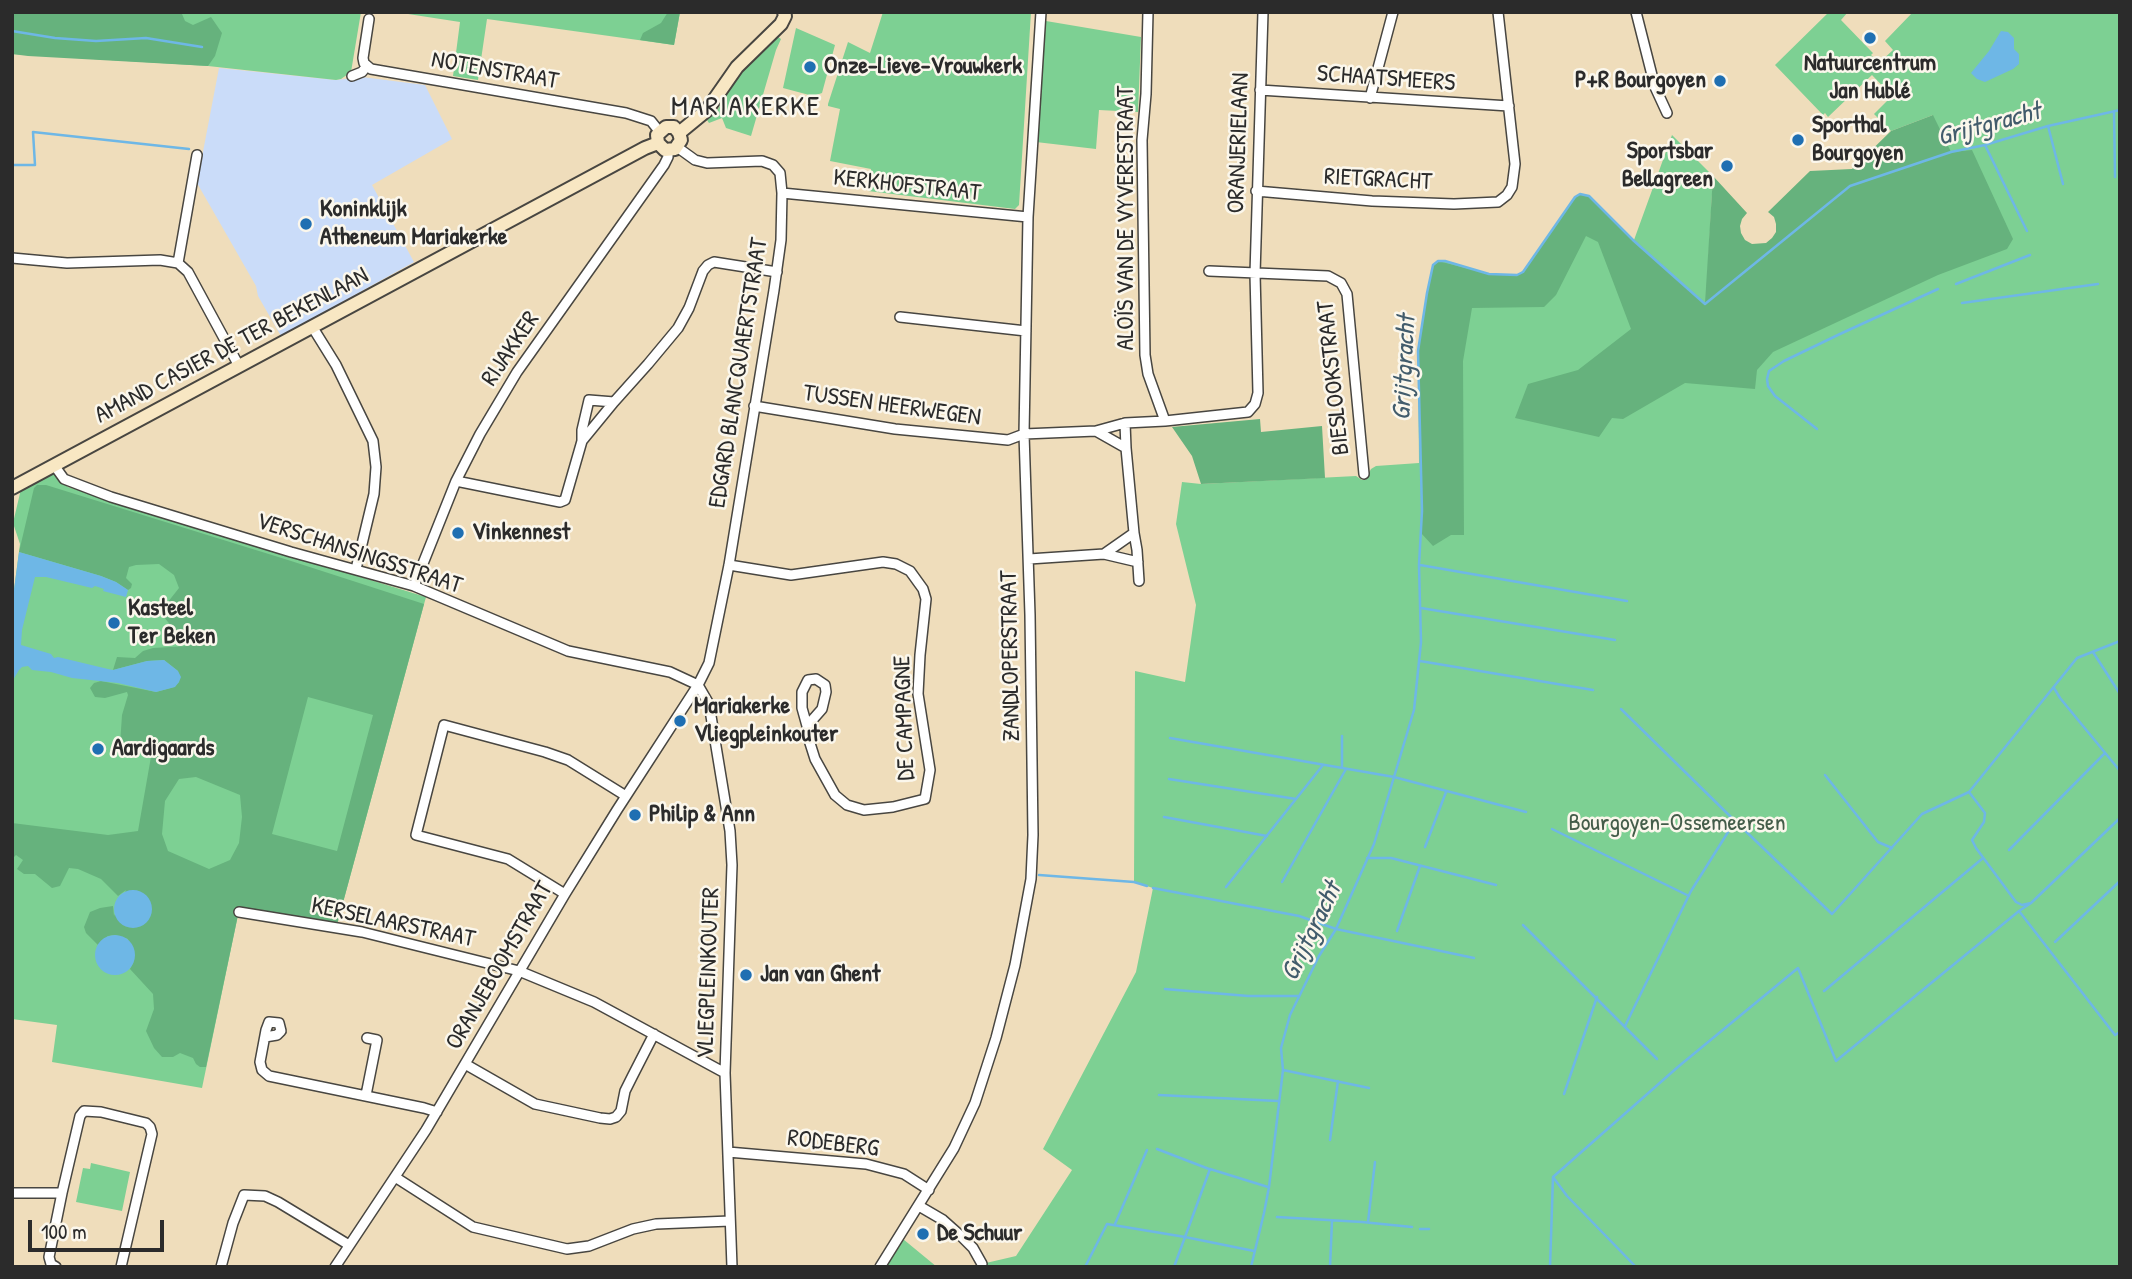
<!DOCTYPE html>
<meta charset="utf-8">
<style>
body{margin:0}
#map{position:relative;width:2132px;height:1279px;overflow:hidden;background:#efddbb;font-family:"Patrick Hand",sans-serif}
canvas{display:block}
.frame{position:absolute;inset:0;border:14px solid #2b2b2b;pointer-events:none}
.scale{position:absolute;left:28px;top:1220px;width:136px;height:32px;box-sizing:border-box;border:4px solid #2b2b2b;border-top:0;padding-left:9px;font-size:21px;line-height:24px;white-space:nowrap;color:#2b2b2b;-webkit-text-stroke:5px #fbf7ec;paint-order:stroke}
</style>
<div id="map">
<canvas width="2132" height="1279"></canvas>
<div class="frame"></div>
<div class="scale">100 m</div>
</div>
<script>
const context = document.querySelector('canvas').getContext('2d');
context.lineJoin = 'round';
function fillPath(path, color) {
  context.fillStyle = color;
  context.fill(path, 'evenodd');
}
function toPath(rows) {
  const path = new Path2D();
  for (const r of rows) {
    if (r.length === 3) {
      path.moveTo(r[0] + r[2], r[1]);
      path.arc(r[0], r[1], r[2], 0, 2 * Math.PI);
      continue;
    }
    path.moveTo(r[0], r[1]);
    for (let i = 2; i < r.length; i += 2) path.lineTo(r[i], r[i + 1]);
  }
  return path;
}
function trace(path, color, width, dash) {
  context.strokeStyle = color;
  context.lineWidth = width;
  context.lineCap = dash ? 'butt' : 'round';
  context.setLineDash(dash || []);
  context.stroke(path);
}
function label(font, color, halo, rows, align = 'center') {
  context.font = font + ' "Patrick Hand",sans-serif';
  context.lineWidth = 5;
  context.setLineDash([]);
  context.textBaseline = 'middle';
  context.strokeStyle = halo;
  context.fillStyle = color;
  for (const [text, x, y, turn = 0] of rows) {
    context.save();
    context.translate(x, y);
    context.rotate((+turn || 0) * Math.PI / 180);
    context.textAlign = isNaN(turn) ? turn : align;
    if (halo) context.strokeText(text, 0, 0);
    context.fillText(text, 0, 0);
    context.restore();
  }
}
fillPath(toPath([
 [219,68,336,80,362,77,425,85,452,139,372,185,414,262,281,336,258,296,256,286,197,183]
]), '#cadcf9');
fillPath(toPath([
 [12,12,361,12,351,72,341,79,336,80,208,66,12,54],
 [395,12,680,12,674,45,487,19,478,80,453,76,460,22],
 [883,12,1031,12,1019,205,1015,209,868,191,871,169,830,161,840,109,828,106,828,104,848,42,870,53],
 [1829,12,1848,12,1841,20,1870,50,1873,53,1871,55,1879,63,1893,50,1885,41,1913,12,2120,12,2120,1267,982,1267,986,1263,1016,1256,1072,1170,1043,1149,1136,972,1153,888,1134,882,1135,671,1185,682,1196,605,1176,524,1182,482,1201,484,1356,476,1362,480,1365,480,1371,469,1376,466,1419,463,1418,351,1427,293,1433,265,1438,261,1445,261,1489,274,1517,275,1523,271,1575,197,1580,194,1589,196,1634,240,1672,135,1713,176,1706,303,1933,115,1891,131,1874,114,1892,96,1872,75,1828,117,1825,113,1823,115,1775,65],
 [1046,21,1141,37,1138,112,1099,110,1096,149,1036,142],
 [796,28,835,45,822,93,813,96,783,88],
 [777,36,781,39,776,50,751,136,726,128,722,118,709,123,707,120,718,109,733,81,760,52],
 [52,468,61,481,68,487,426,597,335,932,238,915,202,1088,52,1062,57,1025,12,1019,12,605,20,544,13,523,21,489],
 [91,1163,130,1172,122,1211,76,1202,83,1168,90,1169],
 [903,1239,937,1267,885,1267]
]), '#7dd093');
fillPath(toPath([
 [12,12,185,12,182,14,185,21,193,25,211,17,222,33,215,56,208,66,28,56,12,54],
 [668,12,680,12,674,45,640,40,643,33,661,23],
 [1933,115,1951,152,1972,150,2013,239,2007,249,1938,275,1773,352,1757,370,1755,389,1685,383,1623,419,1612,418,1599,437,1515,418,1528,384,1578,370,1631,329,1598,242,1586,236,1556,295,1544,307,1472,308,1463,361,1464,535,1451,535,1433,546,1421,533,1422,511,1418,351,1427,293,1433,265,1438,261,1489,274,1517,275,1523,271,1575,197,1580,194,1589,196,1634,241,1705,303,1713,176,1747,213,1742,219,1740,226,1741,233,1745,240,1752,244,1766,243,1772,238,1776,232,1776,224,1774,217,1768,212,1810,171,1852,169,1891,131],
 [1260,419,1261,432,1322,426,1325,478,1201,484,1192,456,1172,427],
 [37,485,46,485,288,560,424,604,335,932,238,915,206,1067,200,1067,196,1064,193,1058,180,1053,173,1057,162,1057,154,1048,146,1031,154,1009,153,994,130,969,133,963,128,939,115,935,108,936,98,945,86,933,84,927,90,912,100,908,113,906,114,916,126,890,118,896,101,879,78,869,69,868,60,886,52,888,35,874,24,874,17,869,23,860,16,855,12,859,14,849,12,848,12,823,108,835,138,831,152,751,120,745,122,715,128,695,127,692,105,698,95,697,90,688,94,683,101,681,156,692,174,687,179,682,178,671,164,660,147,661,113,670,117,657,135,658,143,651,153,648,187,646,160,612,179,588,174,575,159,564,136,565,129,567,126,578,132,584,131,588,128,590,116,582,101,576,19,552,34,488],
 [308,697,373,715,337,851,272,834],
 [196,777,240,795,242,817,239,843,230,860,209,869,168,851,162,834,165,801,179,779]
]), '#66b27d');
fillPath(toPath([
 [2001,31,2008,32,2014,38,2014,49,2019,54,2019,64,2013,69,1985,82,1977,79,1971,73,1989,51],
 [19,552,101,576,116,582,128,590,126,597,103,591,104,589,95,586,92,588,46,577,35,577,22,630,21,645,51,654,54,658,58,657,108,669,113,670,147,661,164,660,178,671,181,677,179,682,175,687,156,692,118,683,72,678,51,672,32,670,28,666,22,667,19,670,13,680,12,685,12,605],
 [133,909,19],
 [115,955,20]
]), '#6eb7e6');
trace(toPath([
 [12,31,55,38,96,41,146,38,202,47],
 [2114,111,2115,177],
 [2048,126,2063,184],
 [1985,145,2027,231],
 [12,165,35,165,33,132,189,149],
 [1956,284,2030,255],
 [1962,303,2098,284],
 [1817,429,1775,396,1768,386,1767,379,1769,371,1784,361,1840,334,1938,289],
 [1420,565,1627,601],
 [1421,608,1615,640],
 [2093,652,2120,694],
 [1420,661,1593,690],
 [2054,688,2060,698,2120,771],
 [1621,709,1735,821],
 [1170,738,1394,777,1526,812],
 [1342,768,1342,736],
 [1825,775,1878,842,1892,848],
 [1169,779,1296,799],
 [1969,792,1985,813,1984,822,1972,840,1976,848,2016,902,2022,905,2031,903],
 [1164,817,1267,836],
 [1552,829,1689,896],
 [1425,847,1446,792],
 [2009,850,2105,753],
 [1367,858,1391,858,1496,885],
 [1039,875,1134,882,1147,886],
 [1282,882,1346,769],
 [1226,887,1323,765],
 [1153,888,1299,916,1336,929,1474,958],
 [2019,911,2031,903,2120,818],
 [1523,925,1657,1059],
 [1397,931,1420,866],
 [2055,942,2120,881],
 [1165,989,1248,996,1298,996],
 [1824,991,1983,858],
 [1625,1026,1691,891,1735,821,1832,914,1922,814,1969,792,2077,658,2120,641],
 [1283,1070,1369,1088],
 [1564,1094,1597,997],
 [1159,1095,1278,1101],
 [1330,1140,1338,1081],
 [1157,1149,1209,1169],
 [1553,1177,1567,1196,1636,1267],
 [1277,1217,1362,1222,1412,1227],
 [1368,1222,1375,1162],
 [1115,1224,1147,1150],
 [1420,1229,1429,1229],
 [1085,1267,1107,1224,1185,1237,1254,1251],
 [1174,1267,1210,1169,1268,1187],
 [1251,1267,1264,1213,1269,1187,1283,1070,1281,1048,1290,1015,1319,956,1336,929,1374,844,1414,710,1421,642,1419,565,1422,511,1418,351,1427,293,1433,265,1438,261,1445,261,1489,274,1517,275,1523,272,1575,197,1580,194,1589,196,1634,241,1705,304,1850,186,1951,152,1985,145,2048,126,2120,110],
 [1330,1267,1332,1221],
 [1550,1267,1553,1177,1679,1066,1798,968,1836,1061,2019,911,2115,1035,2120,1032]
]), '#6eb7e6', 2.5);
const street = toPath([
 [1148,12,1146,94,1142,140,1145,355,1148,374,1165,421],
 [1636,12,1655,87,1667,113],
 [369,19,363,58,364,63,371,69,626,113,651,121,659,131],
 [352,76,362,72,367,66],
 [1260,90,1509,106],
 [1370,98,1393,12],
 [1256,191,1372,201,1454,204,1498,202,1507,195,1512,187,1515,164,1498,12],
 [782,193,1028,217],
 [12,258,67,263,160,260,178,263,188,272,239,366],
 [178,263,197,155],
 [1209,271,1328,276,1341,283,1347,294,1364,474],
 [900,317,1026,331],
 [313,328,336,365,373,441,376,467,374,494,356,569],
 [754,406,895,429,1008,440,1024,434,1096,431,1125,423,1165,421,1248,412,1255,404,1258,393,1255,274,1263,12],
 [1125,423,1126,448],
 [582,441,614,402],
 [54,465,64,479,111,497,291,552,414,586,568,651,670,672,698,685,709,704,730,831,732,865,725,1073,732,1267],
 [456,481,560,502,565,500,582,441,582,430,589,400,614,402,648,364,678,328,689,308,703,271,708,265,714,262,777,272],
 [1134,533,1137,550,1139,581],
 [1104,554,1138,562],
 [1029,559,1104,554,1134,533,1126,448,1096,431],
 [729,565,791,575,883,562,896,564,910,571,923,589,926,599,920,655,918,694,930,770,925,799,893,807,864,810,847,805,835,795,815,759,809,740,807,726,822,709,826,692,825,685,816,679,808,680,802,692,802,708,807,726],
 [414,586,456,481,480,434,517,372,664,165,668,157,668,150],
 [565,894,508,859,416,835,444,725,545,752,568,760,626,796],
 [239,912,362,932,519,971,594,1002,725,1073],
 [265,1037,277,1035,281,1031,279,1023,269,1022,266,1030,260,1062,262,1070,269,1076,424,1108,437,1112],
 [465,1064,535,1104,600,1118,610,1119,616,1117,621,1111,625,1091,632,1077,654,1034],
 [366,1095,377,1040,367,1038],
 [728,1152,866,1164,904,1174,929,1190],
 [395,1177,473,1227,567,1249,589,1246,633,1229,656,1224,730,1221],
 [12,1193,62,1193],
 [919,1206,943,1220,961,1236,973,1248,982,1264],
 [56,1267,51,1264,49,1257,62,1193,80,1116,84,1111,101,1112,146,1123,150,1127,152,1134,121,1267],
 [221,1267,233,1223,244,1195,265,1196,278,1202,349,1245],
 [335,1267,426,1130,565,894,617,810,698,685,709,663,729,565,774,290,781,240,782,193,780,173,773,165,762,161,707,163,695,160,677,147],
 [880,1267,954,1148,975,1103,996,1038,1015,965,1031,879,1033,835,1030,615,1024,434,1028,217,1041,12]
]);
const secondary = toPath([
 [679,133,707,110,737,67,781,24,785,16,784,12],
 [658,143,665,150,675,149,681,140,679,133],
 [658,143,657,135,666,127,674,127,679,133],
 [12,488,645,148,658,143]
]);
trace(street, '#484641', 12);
trace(secondary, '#484641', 16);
trace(street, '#fff', 9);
trace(secondary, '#f8e7c3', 12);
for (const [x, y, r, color] of [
 [1870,38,7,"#1f6fb2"],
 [810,67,7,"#1f6fb2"],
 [1720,81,7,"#1f6fb2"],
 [1798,140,7,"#1f6fb2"],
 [1727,166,7,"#1f6fb2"],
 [306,224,7,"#1f6fb2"],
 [458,533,7,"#1f6fb2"],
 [114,623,7,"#1f6fb2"],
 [680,721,7,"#1f6fb2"],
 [98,749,7,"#1f6fb2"],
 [635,815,7,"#1f6fb2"],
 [746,975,7,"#1f6fb2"],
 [923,1234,7,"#1f6fb2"]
]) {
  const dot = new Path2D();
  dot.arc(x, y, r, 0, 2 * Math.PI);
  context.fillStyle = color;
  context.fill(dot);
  trace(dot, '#fbf7ec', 2.5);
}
label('bold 24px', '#2b2b2b', '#fbf7ec', [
 ["Natuurcentrum",1870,64,"center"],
 ["Jan Hublé",1870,92,"center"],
 ["Onze-Lieve-Vrouwkerk",824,67],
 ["P+R Bourgoyen",1706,81,"right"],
 ["Sporthal",1812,126],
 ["Bourgoyen",1812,154],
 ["Sportsbar",1713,152,"right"],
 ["Bellagreen",1713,180,"right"],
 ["Koninklijk",320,210],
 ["Atheneum Mariakerke",320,238],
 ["Vinkennest",472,533],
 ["Kasteel",128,609],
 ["Ter Beken",128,637],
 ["Mariakerke",694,707],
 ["Vliegpleinkouter",694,735],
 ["Aardigaards",112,749],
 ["Philip & Ann",649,815],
 ["Jan van Ghent",760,975],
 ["De Schuur",937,1234]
], 'left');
label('24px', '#2b2b2b', '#fbf7ec', [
 ["NOTENSTRAAT",495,71,10],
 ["SCHAATSMEERS",1386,79,4],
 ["ORANJERIELAAN",1239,143,-88],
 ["RIETGRACHT",1378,180,3],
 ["KERKHOFSTRAAT",907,186,6],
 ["ALOÏS VAN DE VYVERESTRAAT",1127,218,-90],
 ["AMAND CASIER DE TER BEKENLAAN",232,346,-28],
 ["RIJAKKER",511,349,-56],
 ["EDGARD BLANCQUAERTSTRAAT",739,373,-81],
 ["BIESLOOKSTRAAT",1334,378,-96],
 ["TUSSEN HEERWEGEN",892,406,8],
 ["VERSCHANSINGSSTRAAT",359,554,18],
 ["ZANDLOPERSTRAAT",1011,656,-91],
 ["DE CAMPAGNE",905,718,-92],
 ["KERSELAARSTRAAT",393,923,12],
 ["ORANJEBOOMSTRAAT",500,966,-60],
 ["VLIEGPLEINKOUTER",709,973,-88],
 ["RODEBERG",833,1144,7]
]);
label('24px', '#445d4a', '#fbf7ec', [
 ["Bourgoyen-Ossemeersen",1677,824]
]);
label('italic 26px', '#425c6c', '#fbf7ec', [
 ["Grijtgracht",1989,125,-15],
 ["Grijtgracht",1405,368,-87],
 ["Grijtgracht",1312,932,-64]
]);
context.letterSpacing = '2px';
label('28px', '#2b2b2b', '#fbf7ec', [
 ["MARIAKERKE",746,108]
]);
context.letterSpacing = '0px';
</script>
